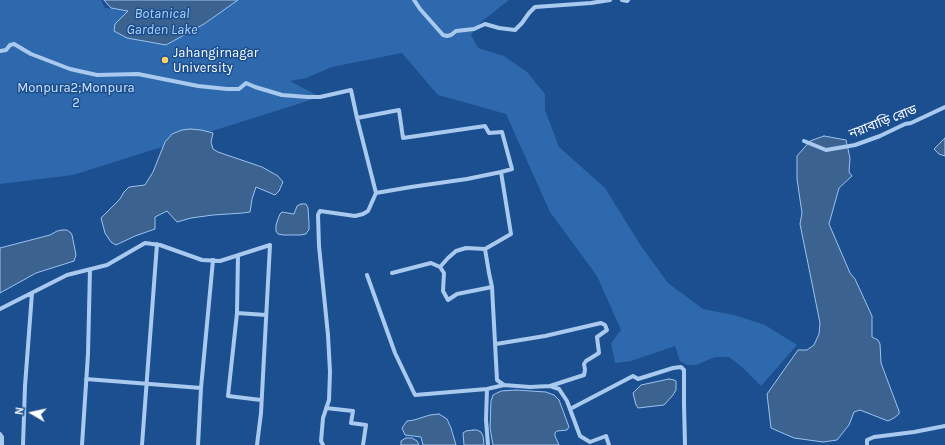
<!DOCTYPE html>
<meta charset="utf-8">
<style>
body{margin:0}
#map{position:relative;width:945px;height:445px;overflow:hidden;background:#1b4f8f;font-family:Karla,sans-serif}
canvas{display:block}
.north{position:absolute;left:12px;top:393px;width:40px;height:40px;-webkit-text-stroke:3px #1b4f8f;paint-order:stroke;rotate:279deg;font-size:11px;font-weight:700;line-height:16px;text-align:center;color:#fff}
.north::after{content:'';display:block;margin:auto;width:14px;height:18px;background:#fff;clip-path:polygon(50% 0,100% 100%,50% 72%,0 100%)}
</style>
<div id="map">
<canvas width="945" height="445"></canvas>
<div class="north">N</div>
</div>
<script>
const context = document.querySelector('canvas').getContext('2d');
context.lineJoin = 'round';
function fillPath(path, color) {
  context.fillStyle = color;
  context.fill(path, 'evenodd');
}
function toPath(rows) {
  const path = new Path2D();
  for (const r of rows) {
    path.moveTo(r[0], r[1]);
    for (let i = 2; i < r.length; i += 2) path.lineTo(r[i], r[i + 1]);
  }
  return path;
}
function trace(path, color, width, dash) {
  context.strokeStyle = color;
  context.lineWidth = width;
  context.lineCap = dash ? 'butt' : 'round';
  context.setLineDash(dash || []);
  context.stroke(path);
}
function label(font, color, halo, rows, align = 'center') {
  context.font = font + ' Karla,"Noto Sans Bengali",sans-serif';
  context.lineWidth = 3;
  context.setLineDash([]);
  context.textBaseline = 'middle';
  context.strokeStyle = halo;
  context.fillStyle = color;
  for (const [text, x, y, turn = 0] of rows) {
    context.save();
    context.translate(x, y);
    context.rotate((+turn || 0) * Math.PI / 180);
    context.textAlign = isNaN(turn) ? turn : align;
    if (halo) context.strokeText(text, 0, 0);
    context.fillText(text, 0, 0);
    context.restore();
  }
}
fillPath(toPath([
 [0,0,101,0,105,8,129,11,204,24,238,0,509,0,481,22,471,35,478,48,504,56,527,72,545,94,545,110,559,147,605,188,641,246,668,283,703,309,734,315,765,325,797,345,761,386,741,366,729,357,715,357,696,365,687,365,680,361,675,346,631,361,615,363,611,343,621,330,597,276,550,212,506,114,438,95,402,53,332,67,306,78,290,81,320,97,73,175,0,184]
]), '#2e69ad');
const water = toPath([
 [104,0,238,0,204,24,166,45,127,38,114,31,115,24,128,11,111,8,104,0],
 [190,129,201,130,213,133,211,142,213,149,218,152,262,167,278,176,283,182,279,191,275,195,256,187,252,199,250,212,243,213,213,215,191,218,177,222,167,211,155,217,155,229,135,236,116,245,111,242,105,233,101,218,120,199,124,192,129,187,145,185,153,172,165,142,172,134,182,130,190,129],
 [824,136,846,140,850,158,849,172,852,176,839,188,829,224,850,273,855,279,872,316,872,337,878,340,880,344,881,363,899,411,899,414,894,418,888,421,860,410,854,412,849,425,837,440,823,442,794,438,771,428,767,394,798,350,807,350,814,345,819,334,820,323,800,224,802,213,797,179,797,156,810,141,824,136],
 [945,138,945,156,939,154,934,149,945,138],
 [301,204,306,204,308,208,309,223,309,230,307,232,306,234,300,235,283,235,278,234,276,231,276,225,278,219,280,214,282,212,294,214,297,206,301,204],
 [62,230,67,230,71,233,72,235,76,255,74,261,36,273,0,293,0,248,50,235,57,231,62,230],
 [669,379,674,380,676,381,676,390,673,395,664,405,638,408,636,405,633,393,641,385,669,379],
 [516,390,546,392,554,395,559,400,569,427,567,430,557,431,555,433,555,436,559,445,493,445,490,428,491,401,493,395,501,391,516,390],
 [439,414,447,419,451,428,456,445,423,445,421,437,405,435,402,428,407,421,414,420,430,415,439,414],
 [473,430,477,430,481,432,483,436,484,445,464,445,463,433,466,431,473,430],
 [406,438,412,438,417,441,419,445,401,445,401,441,406,438]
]);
fillPath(water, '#3c6290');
trace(water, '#9cc4f0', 1);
trace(toPath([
 [414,0,420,9,443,35,447,36,451,35,456,31,474,29,485,24,499,28,515,30,522,23,529,13,535,7,591,3,610,0],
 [622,0,627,1,628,0],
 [0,51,6,50,10,45,14,44,31,54,70,69,97,75,138,74,198,86,227,89,239,89,246,83,255,87,282,95,307,97,320,97,351,90,357,118,399,110,403,138,485,126,489,133,502,132,512,169,501,172],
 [357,118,376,193],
 [804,141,826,150,855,145,880,136,905,124,911,123,945,107],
 [238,255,237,313,266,315],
 [440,267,448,258,456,251,466,248,485,249],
 [392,273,431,263,440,267,444,273,443,291,448,300,457,294,492,287],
 [367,275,395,353,415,395,487,389],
 [0,309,67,275,107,265,145,243,160,245,202,260,220,261,270,245,261,413,257,445],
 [237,313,228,396,261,400],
 [496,344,545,336,601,323,605,325,607,330,597,337,599,353,586,361,584,364,585,370,584,375,550,386],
 [86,379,201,388,213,260],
 [326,408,353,411,351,423,366,425,363,445],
 [570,409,633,376,638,379,673,368,681,367,684,370,684,404,685,445],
 [0,434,2,437,2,445],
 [23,445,25,386,32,293],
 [82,445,88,354,90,269],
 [142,445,157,244],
 [198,445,201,388],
 [323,445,321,441,323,418,329,400,330,372,328,335,319,246,318,215,320,211,355,216,363,214,368,211,376,193,411,187,467,179,501,172,511,234,485,249,489,273,492,287,497,380,504,385,530,387,550,386,559,389,567,401,580,436,590,442,606,436,609,445],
 [488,445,486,420,487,389,504,385],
 [867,445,867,440,874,437,914,432,945,426]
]), '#a9c9ee', 4);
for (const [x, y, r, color] of [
 [165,60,4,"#ffd166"]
]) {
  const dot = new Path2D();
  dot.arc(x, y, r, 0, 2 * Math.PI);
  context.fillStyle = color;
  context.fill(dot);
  trace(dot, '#1b4f8f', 1.5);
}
label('13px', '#fff', '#1b4f8f', [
 ["Jahangirnagar",173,53],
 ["University",173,68]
], 'left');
label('13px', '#cfe3fa', '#1b4f8f', [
 ["Monpura2;Monpura",76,88],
 ["2",76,103]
]);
label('13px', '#fff', '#1b4f8f', [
 ["নয়াবাড়ি রোড",883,122,-21]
]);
label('italic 14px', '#b5d3f5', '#1b4f8f', [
 ["Botanical",162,14],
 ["Garden Lake",162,30]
]);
</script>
